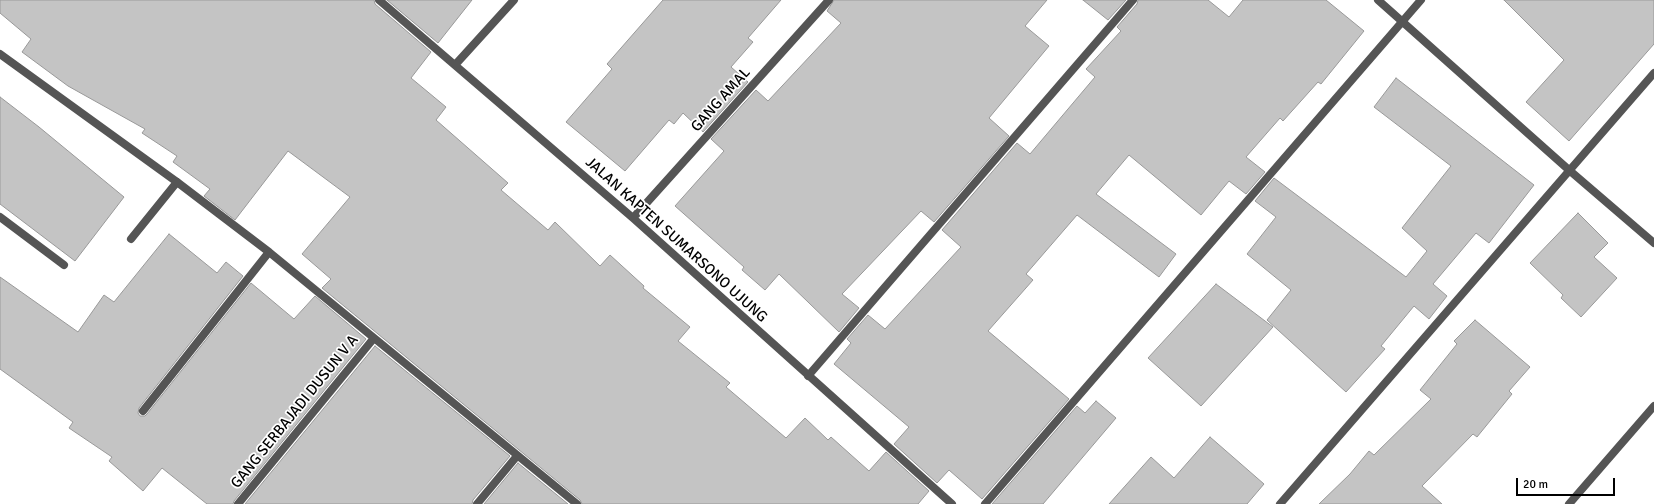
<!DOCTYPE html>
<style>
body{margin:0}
#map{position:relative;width:1654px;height:504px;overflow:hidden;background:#fff;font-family:Signika,sans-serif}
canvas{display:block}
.scale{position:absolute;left:1516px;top:478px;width:99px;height:18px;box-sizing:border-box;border:2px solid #000;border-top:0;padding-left:5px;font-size:12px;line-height:14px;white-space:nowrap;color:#000;-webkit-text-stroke:3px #fff;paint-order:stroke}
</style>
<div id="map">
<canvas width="1654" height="504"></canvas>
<div class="scale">20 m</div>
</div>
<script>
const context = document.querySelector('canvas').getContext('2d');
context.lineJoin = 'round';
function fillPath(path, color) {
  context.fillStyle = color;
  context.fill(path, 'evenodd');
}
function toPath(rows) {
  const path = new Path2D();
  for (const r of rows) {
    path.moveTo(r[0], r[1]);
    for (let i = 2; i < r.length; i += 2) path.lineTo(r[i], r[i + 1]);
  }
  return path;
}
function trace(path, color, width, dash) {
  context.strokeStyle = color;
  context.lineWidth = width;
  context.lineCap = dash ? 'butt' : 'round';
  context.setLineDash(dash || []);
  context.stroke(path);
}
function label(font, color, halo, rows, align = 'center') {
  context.font = font + ' Signika,sans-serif';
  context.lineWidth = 3.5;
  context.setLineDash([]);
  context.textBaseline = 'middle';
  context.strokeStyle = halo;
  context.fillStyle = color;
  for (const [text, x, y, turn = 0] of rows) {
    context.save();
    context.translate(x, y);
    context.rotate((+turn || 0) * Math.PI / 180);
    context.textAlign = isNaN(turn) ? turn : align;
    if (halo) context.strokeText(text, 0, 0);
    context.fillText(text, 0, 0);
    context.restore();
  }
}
const building = toPath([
 [0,0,374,0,375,4,431,52,411,78,446,107,436,120,508,183,501,190,548,230,555,222,600,266,610,255,644,286,643,288,690,327,678,341,730,383,726,387,786,438,805,418,828,440,831,437,869,471,886,452,929,491,918,504,582,504,580,500,322,288,331,279,302,254,350,197,288,151,235,220,204,196,210,189,173,162,177,156,142,133,145,129,68,86,22,52,31,39,0,13,0,0],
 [387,0,472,0,438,43,387,0],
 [663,0,781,0,748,38,753,42,731,67,748,82,703,132,683,113,674,124,669,120,625,171,566,122,612,69,607,64,663,0],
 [834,0,1047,0,1025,26,1049,46,989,118,1009,136,934,222,921,211,842,294,859,308,839,332,779,274,765,290,742,270,744,267,675,206,724,151,711,139,756,90,768,101,841,23,827,11,834,0],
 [1083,0,1126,0,1108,20,1083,0],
 [1138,0,1208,0,1229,17,1243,0,1326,0,1364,31,1321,84,1318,82,1283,121,1280,118,1246,157,1265,172,1246,194,1229,181,1201,215,1129,155,1096,194,1176,254,1159,277,1077,215,1026,274,1033,280,988,331,1069,399,982,499,949,470,937,483,894,444,909,427,834,364,851,343,847,339,868,315,885,329,961,247,942,230,1017,143,1030,154,1095,77,1086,69,1121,31,1117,27,1137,4,1138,0],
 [1504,0,1654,0,1654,44,1569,141,1526,102,1564,60,1504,0],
 [1396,78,1534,185,1489,243,1476,233,1433,284,1447,296,1429,319,1414,306,1381,346,1385,349,1346,392,1267,320,1291,290,1247,254,1276,217,1255,201,1274,178,1406,277,1427,251,1402,228,1451,166,1374,107,1396,78],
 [0,97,39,127,124,197,75,261,0,204,0,97],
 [1578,213,1608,243,1594,257,1617,278,1581,317,1561,298,1563,295,1530,263,1578,213],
 [169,234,217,273,226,262,243,276,139,408,138,413,140,416,145,416,147,414,251,283,294,319,315,296,366,339,234,501,233,504,207,504,162,468,143,491,109,461,112,457,69,428,73,422,0,369,0,277,78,332,104,295,114,302,169,234],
 [1216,284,1273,327,1201,406,1148,358,1216,284],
 [1475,320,1530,367,1509,391,1512,394,1477,437,1473,434,1422,486,1442,504,1319,504,1350,474,1369,451,1374,455,1431,399,1420,390,1457,344,1454,341,1475,320],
 [375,346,510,456,473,500,472,504,245,504,375,346],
 [1096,401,1116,418,1043,504,992,504,1077,406,1085,413,1096,401],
 [1210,437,1264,484,1247,504,1109,504,1151,457,1174,478,1210,437],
 [518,463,568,504,484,504,518,463]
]);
fillPath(building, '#c4c4c4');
trace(building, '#999', 1);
trace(toPath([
 [131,239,177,182]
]), '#555', 8);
trace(toPath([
 [379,0,633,218,952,504],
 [1378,0,1569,170,1654,243],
 [0,54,177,182,269,252,577,504],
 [455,65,514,0],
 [0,217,64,265],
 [633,218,829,0],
 [808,376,1133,0],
 [143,411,269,252],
 [238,504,374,338],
 [477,504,517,456],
 [985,504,1421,0],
 [1280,504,1654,73],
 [1569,504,1654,406]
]), '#555', 8);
label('15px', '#000', '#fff', [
 ["GANG AMAL",721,100,-48],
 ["JALAN KAPTEN SUMARSONO UJUNG",676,240,42],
 ["GANG SERBAJADI DUSUN V A",295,412,-51]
]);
</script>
